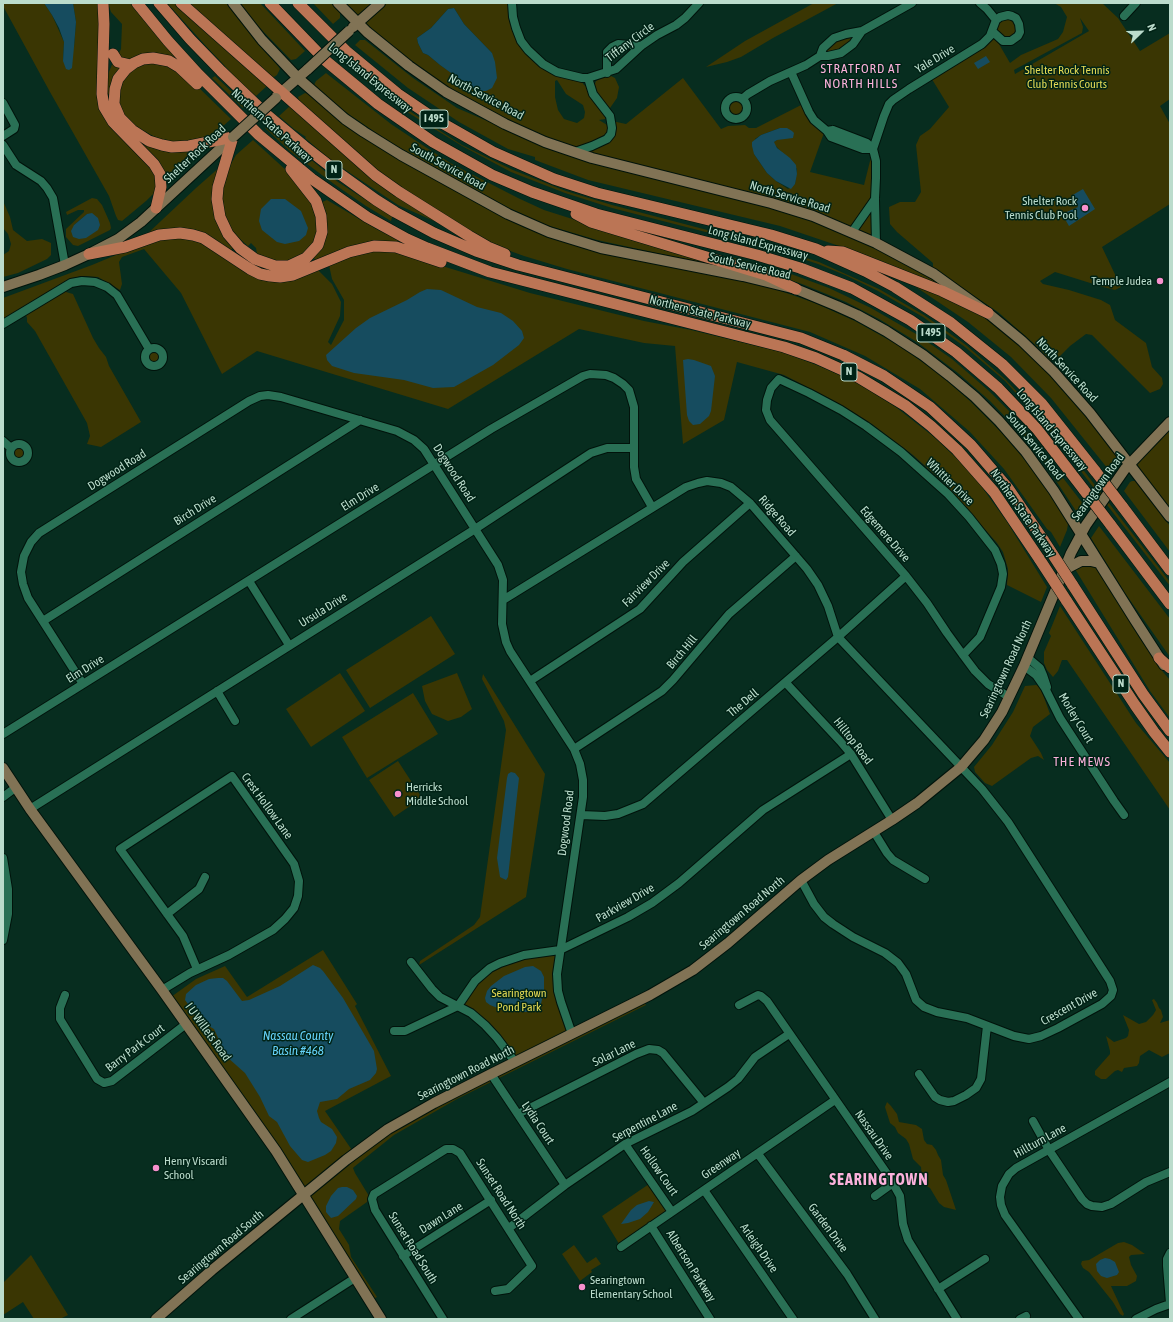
<!DOCTYPE html>
<style>
body{margin:0}
#map{position:relative;width:1173px;height:1322px;overflow:hidden;background:#072d1f;font-family:"Asap Condensed",sans-serif}
canvas{display:block}
.frame{position:absolute;inset:0;border:4px solid #bbdccc;pointer-events:none}
.north{position:absolute;left:1121px;top:12px;width:40px;height:40px;-webkit-text-stroke:3px #002316;paint-order:stroke;rotate:67deg;font-size:11px;font-weight:700;line-height:16px;text-align:center;color:#bbdccc}
.north::after{content:'';display:block;margin:auto;width:14px;height:18px;background:#bbdccc;clip-path:polygon(50% 0,100% 100%,50% 72%,0 100%)}
</style>
<div id="map">
<canvas width="1173" height="1322"></canvas>
<div class="frame"></div>
<div class="north">N</div>
</div>
<script>
const context = document.querySelector('canvas').getContext('2d');
context.lineJoin = 'round';
function fillPath(path, color) {
  context.fillStyle = color;
  context.fill(path, 'evenodd');
}
function toPath(rows) {
  const path = new Path2D();
  for (const r of rows) {
    if (r.length === 3) {
      path.moveTo(r[0] + r[2], r[1]);
      path.arc(r[0], r[1], r[2], 0, 2 * Math.PI);
      continue;
    }
    path.moveTo(r[0], r[1]);
    for (let i = 2; i < r.length; i += 2) path.lineTo(r[i], r[i + 1]);
  }
  return path;
}
function trace(path, color, width, dash) {
  context.strokeStyle = color;
  context.lineWidth = width;
  context.lineCap = dash ? 'butt' : 'round';
  context.setLineDash(dash || []);
  context.stroke(path);
}
function label(font, color, halo, rows, align = 'center') {
  context.font = font + ' "Asap Condensed",sans-serif';
  context.lineWidth = 3;
  context.setLineDash([]);
  context.textBaseline = 'middle';
  context.strokeStyle = halo;
  context.fillStyle = color;
  for (const [text, x, y, turn = 0] of rows) {
    context.save();
    context.translate(x, y);
    context.rotate((+turn || 0) * Math.PI / 180);
    context.textAlign = isNaN(turn) ? turn : align;
    if (halo) context.strokeText(text, 0, 0);
    context.fillText(text, 0, 0);
    context.restore();
  }
}
fillPath(toPath([
 [3,3,44,3,52,15,64,42,63,61,74,47,76,22,73,3,98,3,101,25,98,90,156,174,157,183,155,192,146,201,122,221,118,220,116,216,109,196,50,92,3,6],
 [108,3,131,3,176,56,174,60,132,61,121,59,119,53,121,49,122,24,111,12],
 [167,3,178,3,268,85,256,96,242,84,206,46],
 [189,3,227,3,260,46,278,66,280,69,277,75,274,77,271,76],
 [240,3,260,3,305,51,296,59,291,60,254,22],
 [313,3,331,3,340,13,340,18,333,24],
 [338,3,512,3,516,28,543,64,582,82,584,85,589,88,594,86,596,81,601,78,609,75,615,78,619,87,617,98,610,108,605,119,599,120,612,128,612,121,626,124,683,78,721,129,728,126,745,125,749,128,756,128,805,103,825,130,810,172,864,185,873,149,875,199,852,232,590,154,589,150,575,152,446,92],
 [454,8,464,24,492,53,478,91,440,65,428,55,423,53,418,43,417,38,431,28,448,9],
 [557,80,566,94,583,105,585,112,584,118,577,123,564,119,558,110,555,97,555,81],
 [780,128,777,140,774,142,774,144,797,169,795,184,788,189,776,181,767,173,754,154,755,139,761,135],
 [814,3,838,3,773,38,741,57,727,62,706,67,745,41],
 [1054,3,1102,3,1118,18,1140,51,1170,33,1170,99,1160,106,1170,124,1170,204,1102,247,1121,287,1115,290,1103,287,1055,272,1040,281,1043,284,1069,290,1101,300,1110,305,1115,320,1146,343,1152,367,1162,378,1163,384,1160,389,1150,393,1092,335,1086,334,1070,346,1059,357,1055,357,1050,361,1040,349,998,312,933,268,933,263,897,232,890,224,889,207,900,202,915,202,921,192,916,145,920,136,930,129,949,107,930,76,982,44,1004,15,1019,24,1011,41,992,32,1010,63,1021,55,1058,39,1063,32,1067,17,1061,7],
 [1080,18,1089,31,1015,74,1014,70,1082,33,1083,27],
 [862,31,853,44,828,56,823,48,834,38],
 [360,40,365,40,413,78,457,108,499,126,783,209,842,231,895,256,946,288,848,249,780,226,588,180,535,160,535,157,508,149,459,122,408,88,355,45],
 [114,60,125,66,112,93,105,95,108,74],
 [344,61,408,110,462,145,513,170,566,191,612,205,772,247,819,262,879,289,924,315,966,345,1006,380,1050,427,1170,582,1170,586,1048,429,1005,381,965,347,923,317,878,291,845,275,818,264,772,249,612,208,565,193,511,172,462,146,407,112,363,78,343,62],
 [142,63,167,64,193,82,231,119,212,136,184,143,161,140,136,127,124,114,119,101,118,90,122,79,130,70],
 [326,73,391,124,427,148,452,164,518,198,544,210,702,260,702,263,597,240,546,225,507,207,391,143,341,109,314,85,316,81],
 [215,76,246,105,243,108,212,78],
 [305,93,309,94,335,117,392,154,523,227,585,249,745,280,775,289,815,303,855,321,898,345,938,373,970,401,1001,432,1025,460,1047,490,1066,520,1068,524,1067,530,1060,547,1051,532,1047,529,1004,469,970,432,920,389,865,356,810,332,567,269,524,256,488,243,392,181,356,154,299,101,298,97],
 [736,108,11],
 [290,106,435,219,434,221,398,205,332,161,305,138,306,137,294,129,279,116],
 [269,125,338,182,392,217,391,221,366,206,334,184,291,152,265,128],
 [133,135,197,149,199,152,167,181,165,175],
 [253,140,299,182,319,217,316,242,298,258,282,262,272,260,257,254,256,248,251,243,248,246,234,234,225,216,223,200,223,183,227,171,236,155],
 [221,166,217,183,233,248,229,252,210,238,145,236,196,188],
 [92,198,97,199,102,205,110,223,111,228,110,230,78,246,73,245,66,237,66,229,84,212,84,210,78,210,67,215,66,212],
 [87,214,98,230,74,225],
 [327,200,378,230,401,241,400,244,317,262,313,257,322,202],
 [3,201,10,217,13,230,27,241,42,239,51,243,51,255,47,259,18,273,3,277,3,255,9,251,11,244,8,234,3,228],
 [873,204,874,238,857,229],
 [173,236,201,241,256,276,317,269,332,284,341,302,340,316,328,342,331,345,344,320,344,300,332,279,329,265,358,252,382,248,439,265,530,293,644,321,691,330,785,353,819,366,858,383,897,408,934,437,971,472,1007,522,1047,587,1041,602,1007,585,1008,569,1003,552,997,543,944,483,913,455,872,424,836,402,784,375,737,362,724,420,683,444,675,346,644,343,579,329,448,409,257,351,222,374,181,293,144,249,122,257,119,262,122,284,120,290,98,277,81,276,68,280,3,320,3,298,92,265,140,245],
 [727,256,783,271,829,288,871,308,916,334,952,359,989,391,1018,420,1084,505,1078,513,1076,511,1045,464,1017,429,990,401,958,373,917,342,879,319,846,302,802,284,726,258],
 [910,283,978,312,1014,340,1043,367,1074,400,1117,457,1108,469,1051,398,1011,357,968,322],
 [65,291,66,292,73,294,93,338,99,348,106,357,109,366,141,422,101,447,87,444,90,436,87,423,35,331,27,322,27,318,26,315,28,313],
 [154,357,9],
 [1170,422,1170,516,1130,464],
 [19,453,9],
 [1132,481,1136,481,1170,526,1170,552,1124,491,1130,482],
 [1099,526,1170,619,1170,657,1125,593,1091,538],
 [1080,564,1097,567,1139,637,1163,672,1170,680,1170,718,1150,691,1075,569],
 [1060,606,1136,723,1170,763,1170,810,1067,660,1062,660,1058,671,1053,677,1047,670,1044,663,1044,652,1051,636,1049,633],
 [431,616,455,654,370,708,346,670],
 [340,673,365,711,311,747,286,709],
 [457,673,472,709,461,717,448,721,432,714,425,701,422,686],
 [483,674,545,774,526,897,419,965,420,961,474,925,480,917,506,730,504,721,482,679],
 [1036,685,1039,686,1042,692,1050,714,1033,727,1030,736,1041,753,1044,760,1038,756,1031,758,992,786,985,783,975,772,974,767,992,745,1013,712,1025,686],
 [413,693,438,734,367,778,342,737],
 [398,761,422,798,394,817,369,780],
 [323,950,357,1004,355,1006,391,1076,325,1111,354,1153,516,1061,506,1044,492,1028,464,1005,476,983,494,968,509,960,540,955,556,956,555,970,571,1033,642,997,646,1005,457,1099,394,1135,354,1167,353,1168,355,1173,369,1196,367,1202,340,1221,339,1229,349,1245,351,1257,377,1297,371,1300,171,997,196,979,225,966,247,997],
 [1154,999,1157,1003,1159,1008,1161,1010,1163,1017,1160,1023,1170,1020,1170,1053,1162,1057,1149,1050,1140,1056,1139,1063,1137,1066,1124,1068,1122,1072,1118,1070,1115,1071,1106,1079,1101,1079,1095,1075,1095,1071,1110,1054,1110,1051,1106,1036,1114,1042,1126,1038,1128,1036,1129,1030,1123,1015,1139,1024,1146,1022,1153,1015,1156,1010,1152,1000],
 [887,1102,891,1106,897,1114,899,1122,916,1125,922,1129,924,1140,927,1144,932,1145,936,1150,938,1155,941,1160,943,1175,946,1180,956,1210,944,1207,939,1203,930,1188,925,1185,922,1180,921,1167,913,1159,909,1144,906,1139,898,1133,895,1127,890,1123,885,1107],
 [652,1182,672,1212,621,1247,602,1216],
 [1124,1242,1132,1245,1145,1254,1131,1255,1129,1257,1131,1265,1137,1276,1136,1281,1127,1286,1111,1286,1124,1314,1123,1316,1120,1314,1113,1302,1089,1272,1083,1268,1081,1264,1082,1261,1089,1260,1118,1243],
 [574,1245,587,1263,596,1257,601,1264,591,1270,592,1272,580,1281,562,1254],
 [31,1255,68,1315,60,1319,34,1319,23,1302,3,1315,3,1283]
]), '#3a3603');
fillPath(toPath([
 [44,3,73,3,76,22,74,47,72,68,69,70,66,69,63,61,64,42,59,28,52,15],
 [454,8,464,24,492,53,495,62,497,78,492,88,486,91,478,91,465,83,440,65,428,55,423,53,418,43,417,38,431,28,448,9],
 [986,56,990,62,978,69,974,63],
 [780,128,787,128,792,131,794,133,793,138,777,140,774,142,777,148,790,158,796,165,797,174,795,184,791,189,776,181,767,173,754,154,752,146,752,142,761,135],
 [1083,189,1095,209,1069,226,1062,214,1078,207,1071,196],
 [271,199,285,199,301,211,308,228,306,235,299,241,285,244,277,242,262,230,259,221,261,209],
 [92,213,98,218,100,225,98,230,86,238,79,239,73,237,71,231,74,225,87,214],
 [427,289,441,290,477,307,501,313,513,321,522,331,524,338,519,345,493,365,454,387,433,388,404,380,354,373,332,366,327,360,326,355,356,328,370,318,407,300,420,292],
 [688,359,694,360,711,366,715,376,711,411,709,416,700,424,693,425,689,421,687,415,683,360],
 [511,772,515,773,519,778,508,877,506,880,500,877,497,858,507,778,508,774],
 [313,965,320,968,323,971,343,998,374,1051,377,1069,376,1073,370,1080,349,1089,337,1099,320,1102,317,1111,319,1118,321,1122,332,1129,337,1137,336,1143,331,1151,325,1155,308,1162,302,1160,290,1146,277,1122,269,1116,260,1097,245,1073,227,1057,214,1029,205,1024,196,1015,185,1000,186,994,196,985,209,979,218,978,223,978,227,981,242,1001,249,1000,280,986],
 [533,966,541,971,544,977,544,991,540,1008,537,1011,525,1012,512,1011,500,1009,490,1005,486,1002,485,998,487,991,491,986,504,976,525,967],
 [342,1187,347,1187,353,1190,357,1196,356,1199,338,1216,331,1218,326,1212,326,1206,331,1196,338,1188],
 [649,1201,654,1202,648,1212,640,1219,628,1223,621,1224,631,1210,637,1205],
 [1105,1258,1110,1259,1115,1262,1119,1272,1117,1275,1107,1278,1101,1276,1097,1271,1096,1264,1100,1260]
]), '#164c5f');
const minor = toPath([
 [512,3,513,17,516,28,521,41,528,50,543,64,557,72,582,78,588,78,616,69,641,46,657,35,676,25,685,18,699,3],
 [980,3,987,9,996,20],
 [1124,16,1136,3],
 [862,31,912,3],
 [791,72,809,112,814,120,827,131],
 [607,73,607,52,612,47,618,44,641,46],
 [736,108,11],
 [742,99,748,94,770,81,806,65,820,56,823,48,834,38,846,34,862,31,853,44,841,53,828,56,820,56],
 [3,103,15,125,14,129,3,136],
 [833,130,867,143,873,149,863,149,831,137,827,131,833,130],
 [3,145,16,165,41,181,47,188,53,198,65,265],
 [575,152,592,146,607,139,611,134,612,128,610,116,593,94,588,78],
 [852,232,875,199],
 [876,243,875,199,876,178,876,161,873,149,884,116,889,104,893,100,909,89,982,44,990,36,996,20,1000,17,1008,15,1012,16,1016,18,1019,24,1020,32,1018,36,1011,41,1003,41,992,31],
 [3,324,71,283,82,281,95,282,107,287,117,295,149,349],
 [154,357,9],
 [3,441,11,448],
 [19,453,9],
 [249,581,289,645],
 [503,600,686,487,698,483,707,481,721,483,731,487,750,503,807,569,818,585,828,606,838,637,982,789,1008,822,1110,981,1113,990,1111,996,1102,1004,1058,1028,1041,1036,1029,1039,1014,1036,967,1018,937,1012,924,1007,916,1000,906,974,898,963,885,953,853,937,833,924,824,917,814,904,801,880],
 [43,621,360,420],
 [963,655,980,637,1001,587,1003,574,1001,564,995,550,969,517,948,494,901,452,866,426,841,410,809,393,779,379,771,388,767,400,766,410,770,420,906,576,927,603,947,633,963,655,975,671,988,684,1009,697],
 [1027,657,1040,668,1043,675,1047,687],
 [1024,666,1036,675,1045,688,1060,718,1114,801,1124,815],
 [530,681,640,609,683,562,750,503],
 [786,683,840,741,851,754,892,820],
 [83,684,28,598,23,584,21,572,24,556,31,542,39,533,249,401,260,396,268,395,281,397,397,431,414,440,424,449,498,565,503,580,502,624,506,642,510,651,574,749,580,764,583,780,583,797,557,974,558,991,561,1002,572,1034],
 [217,691,235,721],
 [3,734,491,429,583,376,590,374,606,375,614,378,623,384,629,390,634,407,634,467,636,479,652,507],
 [574,749,662,691,673,680,729,614,796,556],
 [3,797,15,788],
 [30,809,472,531,591,453,607,448,634,448],
 [581,815,605,816,618,814,643,804,838,637,906,576],
 [874,832,887,853,893,860,925,879],
 [3,858,8,889,8,914,3,940],
 [167,914,199,889,205,877],
 [411,962,432,989,440,997,471,1013,485,1025,497,1038,515,1062],
 [162,990,190,973,229,955,273,930,285,919,294,908,298,896,299,881,294,864,232,776,120,849,183,936,197,969],
 [65,995,60,1008,60,1019,97,1079,104,1083,112,1081,186,1024],
 [739,1005,758,995,761,996,767,1001,890,1178,900,1196,903,1224,908,1240,957,1319],
 [394,1031,405,1031,458,1006,475,981,490,968,500,963,524,955,560,950,628,917,652,903,679,883,763,810,851,754],
 [491,1074,565,1185],
 [919,1074,935,1097,940,1100,948,1102,954,1101,966,1095,976,1088,981,1079,987,1026],
 [518,1114,636,1054,649,1049,658,1050,663,1053,704,1103],
 [1033,1121,1049,1150,1082,1199,1087,1204,1092,1206,1102,1207,1111,1204,1146,1182,1170,1172],
 [625,1144,672,1212],
 [758,1154,847,1274,875,1319],
 [704,1190,793,1319],
 [875,1196,893,1183],
 [651,1226,710,1319],
 [509,1228,565,1185,625,1144,692,1111,728,1087,738,1079,755,1057,789,1034],
 [621,1247,835,1100],
 [1170,1253,1167,1259,1167,1266,1170,1303],
 [403,1256,491,1200],
 [938,1289,985,1259],
 [291,1319,355,1278],
 [443,1319,375,1210,372,1199,374,1194,379,1191,446,1149,453,1149,460,1153,532,1266,508,1289,495,1291],
 [1020,1319,1026,1316],
 [1079,1319,1005,1215,1001,1205,1000,1197,1002,1186,1009,1174,1016,1168,1170,1082],
 [1136,1319,1156,1309,1170,1304]
]);
const major = toPath([
 [233,3,262,40,298,78,345,119,364,132,401,155,508,214,549,232,601,248,743,276,796,289,837,306,857,315,886,331,923,355,950,376,975,397,999,421,1026,452,1054,491,1135,620,1164,665],
 [338,3,367,32,409,66,446,92,505,124,545,142,592,158,771,203,813,216,876,243,934,274,988,313,1022,341,1054,372,1090,413,1170,517],
 [353,27,380,3],
 [276,97,308,69],
 [3,287,39,275,65,265,89,254,118,239,141,222,233,137],
 [1064,570,1081,561,1091,561,1099,563],
 [3,768,30,809,162,990,276,1151,381,1319],
 [156,1319,212,1270,346,1160,388,1129,434,1103,491,1074,650,995,693,970,728,943,801,880,828,860,892,820,917,803,961,767,984,740,1002,712,1024,666,1071,553,1086,525,1125,469,1170,422]
]);
const highway = toPath([
 [103,3,104,24,102,94,104,107,113,122,154,164,160,174,161,187,156,208],
 [137,3,168,41,198,74,259,135,312,179,367,217,407,239,427,248,490,272,784,347,816,358,858,377,906,406,931,426,957,450,994,492,1040,560],
 [159,3,190,39,221,71,267,115,304,146,340,174,376,200,395,212,434,233,476,251,518,265,801,338,843,355,884,376,930,407,971,445,1008,488,1044,541],
 [181,3,375,175,399,192,469,236,488,247,505,254],
 [270,3,326,61,378,104,433,142,492,175,532,192,596,214,757,255,800,268,852,288,910,320,956,352,998,388,1037,429,1084,490],
 [298,3,346,51,398,94,435,119,493,152,554,179,597,193,771,235,816,249,865,271,895,287,951,323,1002,364,1042,404,1096,472],
 [113,54,118,62,131,65],
 [197,84,179,67,169,61,153,58,143,59,134,63,126,69,118,79,115,89,114,104,120,118,132,130,149,141,162,145,172,147,189,146,233,137,218,187,217,199,220,217,228,234,240,248,255,259,275,266,289,266,306,258,318,245,322,232,321,216,316,201,291,169],
 [576,214,591,222,766,275,796,289],
 [828,251,843,252,942,291,988,313],
 [89,254,125,247,159,235,180,233,193,235,203,238,250,269,260,274,270,276,280,277,293,275,349,252,374,246,396,247,441,262],
 [1122,506,1170,570],
 [1110,524,1170,604],
 [1072,584,1143,694,1170,731],
 [1066,600,1135,705,1154,732,1170,752],
 [1159,658,1170,668]
]);
trace(minor, '#01130b', 10);
trace(major, '#01130b', 12);
trace(highway, '#01130b', 12);
trace(minor, '#297055', 8);
trace(major, '#817355', 10);
trace(highway, '#bb7555', 11);
const majorBridge = toPath([
 [308,69,349,31],
 [233,137,276,98]
]);
const highwayBridge = toPath([
 [1096,472,1122,506],
 [1084,490,1110,524],
 [1044,541,1072,584],
 [1040,560,1066,600]
]);
trace(majorBridge, '#01130b', 12, []);
trace(highwayBridge, '#01130b', 12, []);
trace(majorBridge, '#817355', 10);
trace(highwayBridge, '#bb7555', 11);
for (const [x, y, r, color] of [
 [1085,208,4,"#f790cd"],
 [1160,281,4,"#f790cd"],
 [398,794,4,"#f790cd"],
 [156,1168,4,"#f790cd"],
 [582,1287,4,"#f790cd"]
]) {
  const dot = new Path2D();
  dot.arc(x, y, r, 0, 2 * Math.PI);
  context.fillStyle = color;
  context.fill(dot);
  trace(dot, '#002316', 1.5);
}
for (const [x, y, w] of [
 [434,119,28],
 [334,170,16],
 [931,333,28],
 [849,372,16],
 [1121,684,16]
]) {
  const box = new Path2D();
  box.roundRect(x - w / 2, y - 9, w, 18, 3);
  context.fillStyle = '#002316';
  context.fill(box);
  trace(box, '#bbdccc', 1);
}
label('bold 11px', '#bbdccc', null, [
 ["I 495",434,119],
 ["N",334,170],
 ["I 495",931,333],
 ["N",849,372],
 ["N",1121,684]
]);
label('12px', '#bbdccc', '#002316', [
 ["Tiffany Circle",630,42,-37],
 ["Yale Drive",935,59,-31],
 ["Long Island Expressway",370,78,39],
 ["North Service Road",486,97,28],
 ["Northern State Parkway",272,126,42],
 ["Shelter Rock Road",195,154,-43],
 ["South Service Road",448,167,29],
 ["North Service Road",790,197,17],
 ["Long Island Expressway",758,243,15],
 ["South Service Road",750,266,13],
 ["Northern State Parkway",700,312,14],
 ["North Service Road",1067,370,47],
 ["Long Island Expressway",1052,430,50],
 ["South Service Road",1035,446,51],
 ["Dogwood Road",117,470,-32],
 ["Dogwood Road",454,473,57],
 ["Whittier Drive",950,482,44],
 ["Searingtown Road",1098,487,-54],
 ["Elm Drive",360,497,-32],
 ["Birch Drive",195,510,-32],
 ["Northern State Parkway",1023,513,55],
 ["Ridge Road",777,516,49],
 ["Edgemere Drive",885,534,49],
 ["Fairview Drive",646,583,-45],
 ["Ursula Drive",323,610,-32],
 ["Birch Hill",682,652,-50],
 ["Elm Drive",85,669,-32],
 ["Searingtown Road North",1006,669,-65],
 ["The Dell",743,703,-40],
 ["Morley Court",1076,718,59],
 ["Hilltop Road",853,741,52],
 ["Crest Hollow Lane",267,806,54],
 ["Dogwood Road",566,823,-83],
 ["Parkview Drive",625,903,-30],
 ["Searingtown Road North",742,913,-40],
 ["Crescent Drive",1069,1007,-29],
 ["I U Willets Road",208,1032,54],
 ["Barry Park Court",135,1048,-37],
 ["Solar Lane",614,1053,-26],
 ["Searingtown Road North",466,1073,-27],
 ["Serpentine Lane",645,1122,-28],
 ["Lydia Court",538,1123,56],
 ["Nassau Drive",874,1135,55],
 ["Hillturn Lane",1040,1141,-29],
 ["Greenway",721,1164,-34],
 ["Hollow Court",659,1171,55],
 ["Sunset Road North",501,1194,57],
 ["Dawn Lane",441,1218,-32],
 ["Garden Drive",828,1228,53],
 ["Searingtown Road South",221,1247,-40],
 ["Sunset Road South",413,1248,58],
 ["Arleigh Drive",759,1248,55],
 ["Albertson Parkway",691,1266,58]
]);
label('12px', '#e2d854', '#002316', [
 ["Shelter Rock Tennis",1067,70],
 ["Club Tennis Courts",1067,84],
 ["Searingtown",519,993],
 ["Pond Park",519,1007]
]);
label('12px', '#bbdccc', '#002316', [
 ["Shelter Rock",1077,201,"right"],
 ["Tennis Club Pool",1077,215,"right"],
 ["Temple Judea",1152,281,"right"],
 ["Herricks",406,787],
 ["Middle School",406,801],
 ["Henry Viscardi",164,1161],
 ["School",164,1175],
 ["Searingtown",590,1280],
 ["Elementary School",590,1294]
], 'left');
context.letterSpacing = '1px';
label('13px', '#fbb1db', '#002316', [
 ["STRATFORD AT",861,69],
 ["NORTH HILLS",861,84],
 ["THE MEWS",1082,762]
]);
context.letterSpacing = '0px';
label('italic 13px', '#64d0f7', '#002316', [
 ["Nassau County",298,1036],
 ["Basin #468",298,1051]
]);
context.letterSpacing = '1px';
label('bold 16px', '#fbb1db', '#002316', [
 ["SEARINGTOWN",879,1180]
]);
context.letterSpacing = '0px';
</script>
